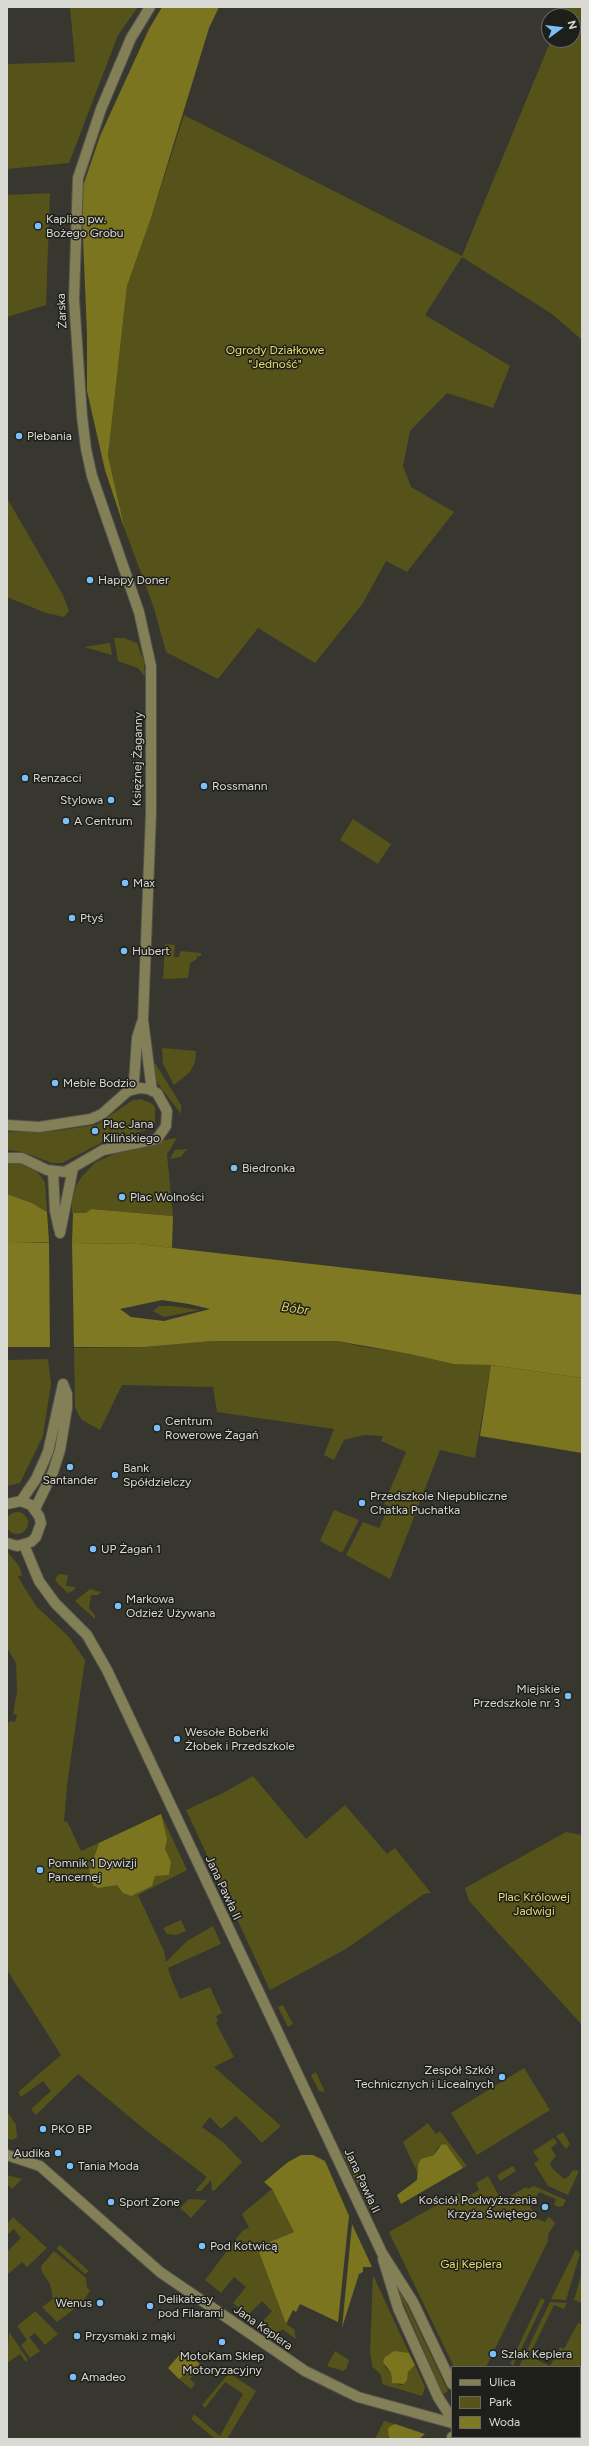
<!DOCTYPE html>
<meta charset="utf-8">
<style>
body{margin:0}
#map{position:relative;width:589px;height:2446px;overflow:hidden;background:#37372f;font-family:Figtree,sans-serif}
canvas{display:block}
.frame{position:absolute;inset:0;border:8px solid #dadad4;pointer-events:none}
.legend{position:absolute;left:451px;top:2366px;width:130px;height:72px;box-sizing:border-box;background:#1e1e1a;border:1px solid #696964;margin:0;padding:5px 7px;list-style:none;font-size:12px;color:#dadad4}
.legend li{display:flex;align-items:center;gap:8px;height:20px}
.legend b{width:20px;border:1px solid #696964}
.north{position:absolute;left:541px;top:8px;width:40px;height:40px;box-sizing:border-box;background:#1e1e1a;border:1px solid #696964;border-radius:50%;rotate:75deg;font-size:11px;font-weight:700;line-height:16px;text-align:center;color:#dadad4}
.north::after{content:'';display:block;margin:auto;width:14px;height:18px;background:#7abff8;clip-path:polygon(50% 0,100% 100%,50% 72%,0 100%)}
</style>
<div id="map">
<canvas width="589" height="2446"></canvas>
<div class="frame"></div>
<ul class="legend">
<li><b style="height:5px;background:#838057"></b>Ulica</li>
<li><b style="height:11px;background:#55521a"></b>Park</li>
<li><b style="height:11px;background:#7f7924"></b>Woda</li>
</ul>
<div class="north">N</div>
</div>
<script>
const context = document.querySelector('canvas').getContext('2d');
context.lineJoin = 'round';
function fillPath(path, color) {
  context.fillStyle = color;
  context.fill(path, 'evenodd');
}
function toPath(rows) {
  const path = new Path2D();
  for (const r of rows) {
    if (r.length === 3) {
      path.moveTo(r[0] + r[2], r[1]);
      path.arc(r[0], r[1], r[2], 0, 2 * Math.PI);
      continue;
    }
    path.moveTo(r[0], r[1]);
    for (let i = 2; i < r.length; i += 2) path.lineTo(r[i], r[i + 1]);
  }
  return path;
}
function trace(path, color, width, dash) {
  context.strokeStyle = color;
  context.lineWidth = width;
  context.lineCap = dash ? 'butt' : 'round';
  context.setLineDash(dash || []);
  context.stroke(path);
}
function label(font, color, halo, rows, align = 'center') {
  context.font = font + ' Figtree,sans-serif';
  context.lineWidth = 3;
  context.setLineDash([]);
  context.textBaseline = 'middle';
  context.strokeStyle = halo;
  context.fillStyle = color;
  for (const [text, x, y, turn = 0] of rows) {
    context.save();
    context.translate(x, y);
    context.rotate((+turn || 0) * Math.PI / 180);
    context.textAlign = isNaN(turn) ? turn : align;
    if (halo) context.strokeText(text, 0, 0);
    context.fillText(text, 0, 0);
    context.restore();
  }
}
fillPath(toPath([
 [70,7,138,7,118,35,69,163,7,169,7,64,75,62],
 [564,7,582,7,582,340,552,314,462,257,425,315,510,366,493,408,447,393,410,431,403,466,411,487,454,512,407,572,386,561,363,603,315,663,258,628,218,679,166,652,154,608,125,530,108,456,127,286,151,218,184,115,462,256,551,40,573,40,573,16,560,16],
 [50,193,46,305,7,317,7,195],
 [7,498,63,595,69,611,64,617,46,613,7,597],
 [114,638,124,638,137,643,144,662,145,677,138,668,118,661],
 [110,643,112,655,84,647,90,646],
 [353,819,391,844,378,864,340,840],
 [165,944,175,945,174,957,179,957,180,951,201,953,201,956,197,956,197,959,190,963,188,978,163,979],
 [162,1048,196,1051,195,1062,190,1072,174,1085,163,1064],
 [155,1063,181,1105,181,1114,155,1080],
 [141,1099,151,1103,155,1107,155,1122,150,1129,101,1143,62,1163,52,1163,23,1152,7,1150,7,1132,55,1131,96,1125,133,1100],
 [177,1138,167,1154,173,1216,91,1209,86,1213,72,1213,72,1201,76,1186,82,1176,96,1162,114,1154,112,1151,143,1148,164,1140],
 [187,1149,181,1157,170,1159,175,1150],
 [7,1161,17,1161,31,1167,39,1174,45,1182,47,1212,32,1203,7,1194],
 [159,1306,171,1306,200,1310,164,1317,153,1311],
 [213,1341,337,1341,364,1347,491,1365,475,1458,440,1450,390,1579,346,1555,363,1522,379,1528,389,1506,384,1504,406,1452,381,1441,383,1436,364,1435,344,1440,334,1460,324,1455,334,1429,217,1412,213,1387,122,1385,100,1430,82,1420,78,1414,75,1407,74,1348,144,1347],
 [48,1359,51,1384,43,1436,20,1483,7,1486,7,1360],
 [334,1510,359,1520,342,1553,320,1541],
 [17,1523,11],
 [7,1551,19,1566,22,1575,18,1577,36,1606,68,1636,85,1660,67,1785,64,1822,67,1821,81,1851,161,1814,187,1870,138,1895,164,1951,166,1962,187,1941,213,1926,221,1944,168,1968,170,1975,180,1999,210,1987,222,2013,216,2016,218,2020,216,2023,234,2057,214,2067,281,2126,262,2143,236,2116,221,2129,210,2117,202,2127,224,2143,242,2162,215,2190,212,2191,211,2180,201,2191,195,2191,207,2177,144,2129,78,2074,36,2115,31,2109,51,2091,43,2081,21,2097,18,2092,61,2055,7,1970,7,1725,10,1721,15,1722,17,1715,13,1714,17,1692,16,1663,7,1648],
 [59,1574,68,1575,66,1586,76,1587,73,1591,68,1593,58,1584,55,1579],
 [90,1589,101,1592,98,1595,91,1595,89,1608,95,1615,95,1619,75,1601],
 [253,1776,306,1839,345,1805,387,1854,395,1848,431,1893,424,1894,346,1949,270,1990,186,1810,223,1793],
 [566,1832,582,1835,582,2025,469,1901,465,1888],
 [181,1920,186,1931,176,1935,167,1934,163,1928],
 [283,2005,293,2024,288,2027,278,2007],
 [524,2068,550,2110,477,2155,451,2113],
 [316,2072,325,2092,319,2091,311,2075],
 [7,2111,16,2125,17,2137,13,2140,7,2139],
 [428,2123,436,2134,440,2131,467,2166,463,2168,446,2144,438,2147,434,2155,424,2158,418,2164,417,2172,403,2142],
 [563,2132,570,2144,566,2149,556,2136],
 [554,2138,557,2143,551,2148,556,2156,550,2163,552,2168,564,2179,569,2176,573,2170,579,2171,568,2195,548,2186,534,2163,539,2160,533,2151],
 [347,2150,373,2206,369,2208,342,2152],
 [513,2166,516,2171,500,2181,497,2175],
 [7,2175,18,2178,22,2179,12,2189,7,2184],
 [488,2176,502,2201,526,2187,528,2189,534,2186,566,2200,563,2206,559,2207,554,2205,556,2199,539,2192,530,2208,535,2211,533,2217,545,2222,548,2217,553,2220,555,2224,548,2234,548,2241,486,2367,454,2367,389,2232,458,2193,467,2197,479,2190,476,2183],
 [272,2189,294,2232,257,2247,286,2324,294,2329,296,2339,282,2329,275,2338,259,2325,272,2311,262,2301,248,2315,233,2303,246,2287,234,2277,221,2293,205,2280,243,2230,249,2228,242,2214],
 [189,2199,207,2200,191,2218,180,2208],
 [13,2217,47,2248,27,2267,22,2262,7,2275,7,2252,21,2238,14,2229,7,2235,7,2224],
 [60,2245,89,2271,85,2274,56,2248],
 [576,2249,580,2254,566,2300,551,2299],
 [54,2251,86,2278,87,2287,90,2291,82,2303,57,2322,42,2307,53,2299,50,2284,42,2272,41,2266],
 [391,2271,448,2391,443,2394,397,2289],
 [582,2272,582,2303,574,2300],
 [373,2275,409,2353,391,2353,385,2357,385,2367,391,2373,391,2379,400,2385,404,2384,408,2372,415,2365,425,2387,422,2396,382,2384,381,2375,372,2366,370,2351],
 [541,2298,545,2300,513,2366,510,2364],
 [550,2302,567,2303,564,2309,554,2305,529,2356,550,2366,560,2347,564,2349,578,2323,582,2324,582,2392,580,2391,580,2367,519,2367],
 [34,2312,36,2312,58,2334,45,2345,35,2333,29,2337,40,2351,30,2358,21,2345,27,2340,17,2326],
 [9,2332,28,2360,26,2362,20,2354,7,2363],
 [335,2351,349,2360,346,2369,343,2371,327,2366],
 [200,2364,201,2366,190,2379,195,2384,191,2389,179,2379],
 [229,2373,256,2391,227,2439,215,2439,191,2419,194,2414,220,2436,243,2394,225,2382,205,2408,202,2405],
 [384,2421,395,2424,388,2437,389,2439,375,2439]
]), '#55521a');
fillPath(toPath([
 [162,7,219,7,209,28,151,218,127,286,108,456,125,530,105,470,87,391,87,334,81,192,100,136,149,29],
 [7,1194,32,1203,47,1212,49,1242,7,1242],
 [91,1209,173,1216,172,1248,138,1244,72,1243,73,1213,86,1213],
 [491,1365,582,1378,582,1453,480,1436],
 [161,1814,167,1839,165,1849,171,1862,169,1875,155,1876,152,1886,131,1896,123,1893,117,1885,98,1888,93,1885,89,1873,99,1843],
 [446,2144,463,2168,401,2204,397,2195,417,2180,418,2164,421,2159,434,2155,441,2145],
 [301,2155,313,2155,325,2161,349,2216,338,2322,300,2304,296,2312,293,2310,286,2324,257,2247,294,2232,272,2189,264,2182,288,2162],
 [352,2224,372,2267,363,2267,363,2272,359,2274,342,2328],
 [394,2351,409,2353,415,2365,408,2372,407,2380,404,2384,392,2383,391,2373,383,2362,385,2357],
 [181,2353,185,2357,188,2354,200,2364,179,2379,168,2368],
 [395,2424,425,2434,419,2439,389,2439,388,2428]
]), '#7a751e');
fillPath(toPath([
 [7,1242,138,1244,582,1295,582,1378,491,1365,454,1364,410,1354,337,1341,213,1341,144,1347,7,1347],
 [162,1300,189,1304,210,1309,164,1321,131,1317,120,1309]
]), '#7f7924');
fillPath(toPath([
 [49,1240,72,1241,74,1350,50,1349]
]), '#37372f');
const secondary = toPath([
 [150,7,131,38,101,109,78,178,74,299,82,416,86,449,92,476,139,612,151,666,151,813,143,1020,152,1091],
 [128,1091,134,1082,137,1038,142,1022],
 [7,1125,39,1127,91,1119,102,1114,128,1091,140,1088,149,1089,157,1093,167,1111,166,1126,157,1139,103,1150,65,1172,47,1170,22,1158,7,1158],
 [53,1171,55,1211,59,1229],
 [60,1233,73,1168],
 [21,1501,36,1479,48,1452,63,1384],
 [7,1504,21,1501,31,1505,39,1516,41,1523,36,1537,31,1542,17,1546,7,1543],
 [35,1509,53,1472,60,1450,67,1408,67,1394,63,1384],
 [24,1545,39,1581,55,1603,87,1635,107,1670,382,2253,413,2302,452,2384],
 [7,2155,40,2166,160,2272,305,2371,358,2397,452,2423],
 [383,2259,398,2308,438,2397,452,2419],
 [477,2437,480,2439],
 [550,2437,558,2439],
 [452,2439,452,2437]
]);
trace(secondary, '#53534c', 12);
trace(secondary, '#838057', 10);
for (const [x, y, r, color] of [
 [38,226,4,"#7abff8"],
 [19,436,4,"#7abff8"],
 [90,580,4,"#7abff8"],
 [25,778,4,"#7abff8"],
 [204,786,4,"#7abff8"],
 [111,800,4,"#7abff8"],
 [66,821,4,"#7abff8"],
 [125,883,4,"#7abff8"],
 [72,918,4,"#7abff8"],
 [124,951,4,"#7abff8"],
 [55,1083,4,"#7abff8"],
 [95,1131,4,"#7abff8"],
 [234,1168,4,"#7abff8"],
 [122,1197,4,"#7abff8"],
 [157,1428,4,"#7abff8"],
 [70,1467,4,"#7abff8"],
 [115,1475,4,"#7abff8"],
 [362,1503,4,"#7abff8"],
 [93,1549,4,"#7abff8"],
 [118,1606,4,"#7abff8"],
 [568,1696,4,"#7abff8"],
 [177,1739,4,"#7abff8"],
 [40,1870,4,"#7abff8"],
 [502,2077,4,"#7abff8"],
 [43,2129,4,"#7abff8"],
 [58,2153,4,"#7abff8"],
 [70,2166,4,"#7abff8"],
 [111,2202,4,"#7abff8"],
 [545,2207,4,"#7abff8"],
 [202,2246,4,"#7abff8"],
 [100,2303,4,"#7abff8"],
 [150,2306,4,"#7abff8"],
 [77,2336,4,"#7abff8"],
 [222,2342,4,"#7abff8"],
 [493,2354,4,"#7abff8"],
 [73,2377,4,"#7abff8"]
]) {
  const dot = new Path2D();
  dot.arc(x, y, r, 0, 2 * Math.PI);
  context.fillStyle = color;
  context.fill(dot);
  trace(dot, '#1e1e1a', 1.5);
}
label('12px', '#dadad4', '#1e1e1a', [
 ["Kaplica pw.",46,219],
 ["Bożego Grobu",46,233],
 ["Plebania",27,436],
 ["Happy Doner",98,580],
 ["Renzacci",33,778],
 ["Rossmann",212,786],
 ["Stylowa",103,800,"right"],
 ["A Centrum",74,821],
 ["Max",133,883],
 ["Ptyś",80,918],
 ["Hubert",132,951],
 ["Meble Bodzio",63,1083],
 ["Plac Jana",103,1124],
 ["Kilińskiego",103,1138],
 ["Biedronka",242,1168],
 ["Plac Wolności",130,1197],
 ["Centrum",165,1421],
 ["Rowerowe Żagań",165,1435],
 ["Bank",123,1468],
 ["Spółdzielczy",123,1482],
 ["Santander",70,1480,"center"],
 ["Przedszkole Niepubliczne",370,1496],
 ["Chatka Puchatka",370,1510],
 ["UP Żagań 1",101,1549],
 ["Markowa",126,1599],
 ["Odzież Używana",126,1613],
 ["Miejskie",560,1689,"right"],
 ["Przedszkole nr 3",560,1703,"right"],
 ["Wesołe Boberki",185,1732],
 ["Żłobek i Przedszkole",185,1746],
 ["Pomnik 1 Dywizji",48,1863],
 ["Pancernej",48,1877],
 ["Zespół Szkół",494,2070,"right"],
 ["Technicznych i Licealnych",494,2084,"right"],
 ["PKO BP",51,2129],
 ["Audika",50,2153,"right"],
 ["Tania Moda",78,2166],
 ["Kościół Podwyższenia",537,2200,"right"],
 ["Krzyża Świętego",537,2214,"right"],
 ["Sport Zone",119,2202],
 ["Pod Kotwicą",210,2246],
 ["Delikatesy",158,2299],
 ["pod Filarami",158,2313],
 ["Wenus",92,2303,"right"],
 ["Przysmaki z mąki",85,2336],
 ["Szlak Keplera",501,2354],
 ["MotoKam Sklep",222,2356,"center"],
 ["Motoryzacyjny",222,2370,"center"],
 ["Amadeo",81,2377]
], 'left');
label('12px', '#dadad4', '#1e1e1a', [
 ["Żarska",62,311,-93],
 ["Księżnej Żaganny",138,759,-89],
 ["Jana Pawła II",223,1888,65],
 ["Jana Pawła II",362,2181,65],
 ["Jana Keplera",263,2328,35]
]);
label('12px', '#e6df6f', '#1e1e1a', [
 ["Ogrody Działkowe",275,350],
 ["\"Jedność\"",275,364],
 ["Plac Królowej",534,1897],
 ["Jadwigi",534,1911],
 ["Gaj Keplera",471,2264]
]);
label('italic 13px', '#d5ce5d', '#1e1e1a', [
 ["Bóbr",295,1309,8]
]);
</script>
